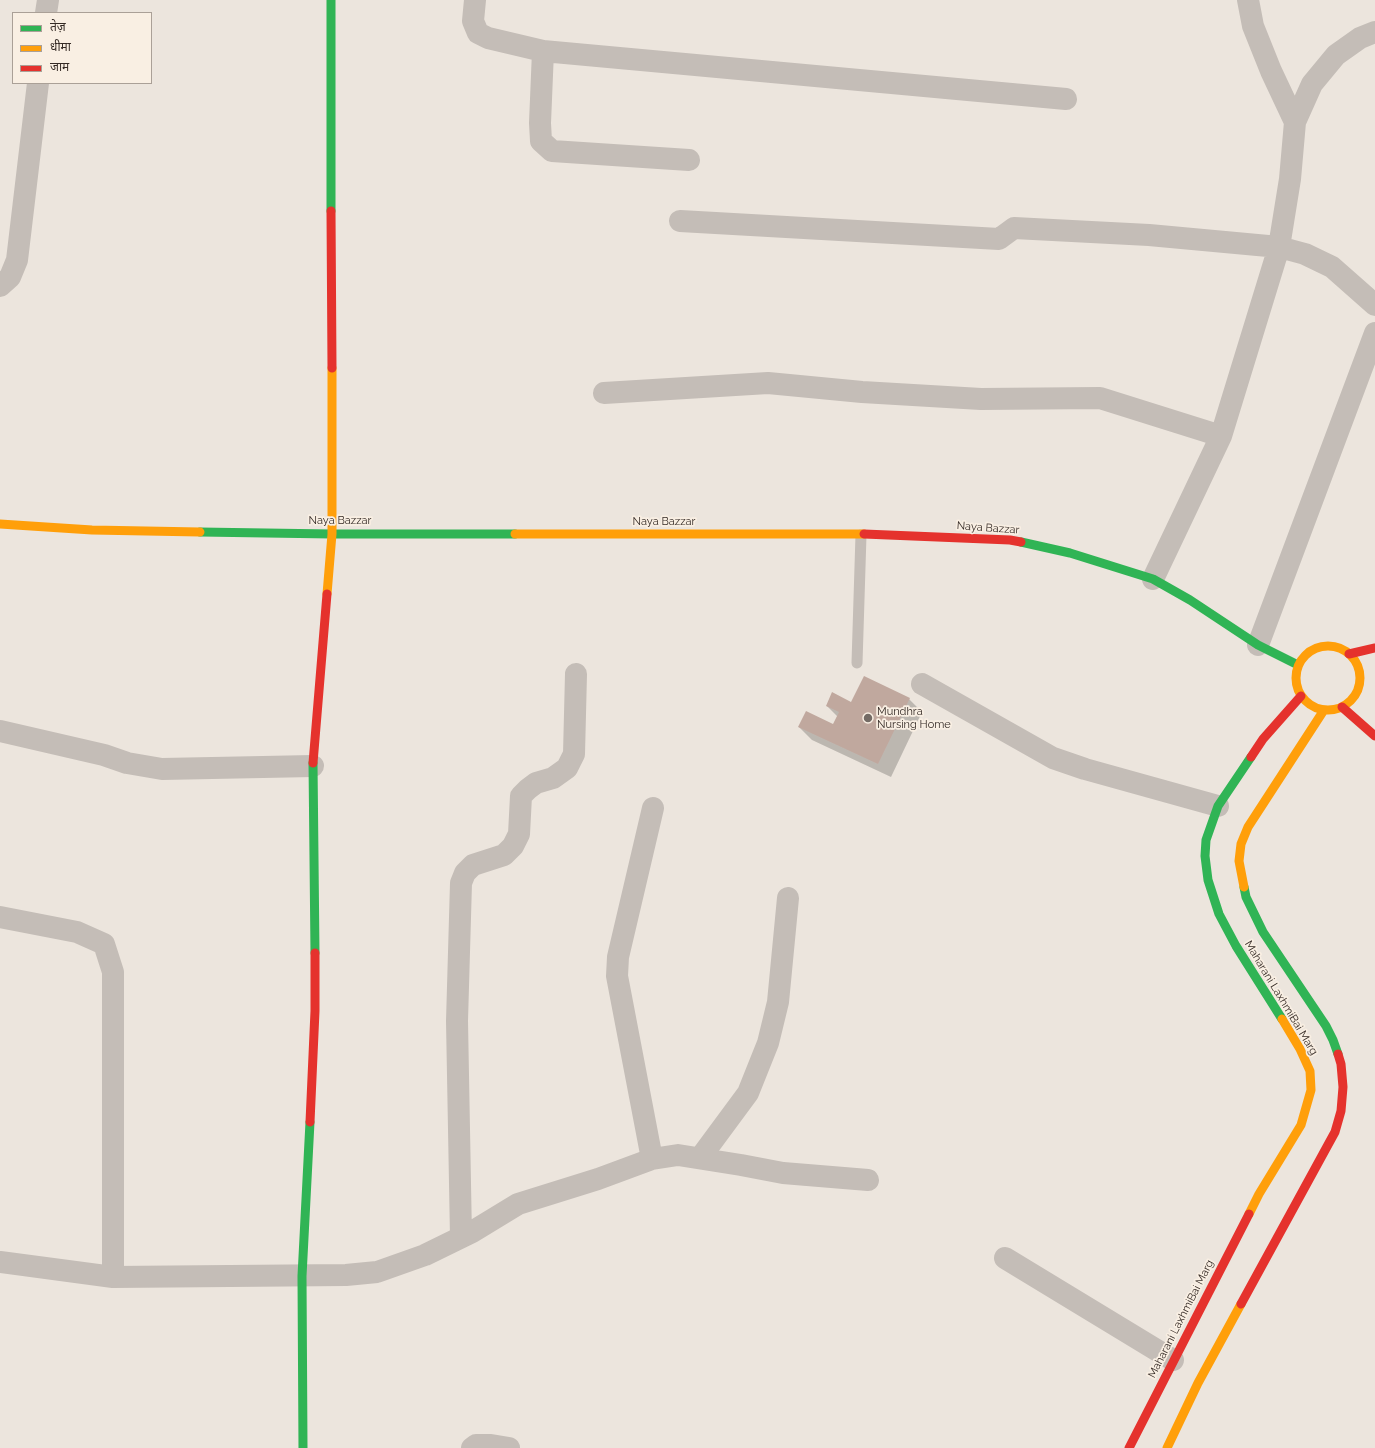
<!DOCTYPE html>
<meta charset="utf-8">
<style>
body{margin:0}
#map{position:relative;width:1375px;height:1448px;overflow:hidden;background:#ece5dd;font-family:Raleway,"Noto Sans Devanagari",sans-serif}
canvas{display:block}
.legend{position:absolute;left:12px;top:12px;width:140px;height:72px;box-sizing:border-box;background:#f9efe3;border:1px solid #aaa097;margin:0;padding:5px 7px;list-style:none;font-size:12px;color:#342a25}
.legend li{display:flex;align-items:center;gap:8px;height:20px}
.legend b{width:20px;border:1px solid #aaa097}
</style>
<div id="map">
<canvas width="1375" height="1448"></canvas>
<ul class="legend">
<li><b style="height:5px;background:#30b455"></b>तेज़</li>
<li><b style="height:5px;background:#ff9f0a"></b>धीमा</li>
<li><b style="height:5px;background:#e5322d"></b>जाम</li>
</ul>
</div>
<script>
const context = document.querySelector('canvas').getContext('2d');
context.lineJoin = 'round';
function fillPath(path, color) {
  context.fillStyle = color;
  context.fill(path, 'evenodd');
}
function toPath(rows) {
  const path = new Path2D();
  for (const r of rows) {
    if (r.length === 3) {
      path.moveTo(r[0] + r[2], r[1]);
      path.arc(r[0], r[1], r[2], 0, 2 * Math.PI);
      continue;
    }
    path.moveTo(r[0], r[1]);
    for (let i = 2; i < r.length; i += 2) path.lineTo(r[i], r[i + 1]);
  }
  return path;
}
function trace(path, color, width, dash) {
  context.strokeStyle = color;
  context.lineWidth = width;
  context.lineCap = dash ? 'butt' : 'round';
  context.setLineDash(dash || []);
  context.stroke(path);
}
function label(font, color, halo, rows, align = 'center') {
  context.font = font + ' Raleway,sans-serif';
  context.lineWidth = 3.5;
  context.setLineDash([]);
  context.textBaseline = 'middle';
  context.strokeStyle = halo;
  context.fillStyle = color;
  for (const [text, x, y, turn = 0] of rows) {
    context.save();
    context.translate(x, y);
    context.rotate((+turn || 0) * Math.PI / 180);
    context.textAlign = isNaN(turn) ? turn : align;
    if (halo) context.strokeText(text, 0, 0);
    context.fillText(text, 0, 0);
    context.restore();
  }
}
fillPath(toPath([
 [909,699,922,712,891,777,812,740,799,727,834,726,838,717,827,706]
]), '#0003');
fillPath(toPath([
 [864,676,910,698,878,764,798,727,806,711,833,724,839,712,826,706,832,692,851,702]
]), '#c0a89e');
trace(toPath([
 [857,663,861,535]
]), '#c4bdb7', 11);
trace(toPath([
 [475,0,473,21,478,33,488,38,543,51],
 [46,13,48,0],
 [1295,122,1312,84,1336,55,1360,38,1375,32],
 [689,160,552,151,541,141,540,123,543,51,1066,99],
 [680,221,999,239,1014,228,1149,235,1279,247,1305,254,1332,267,1375,305],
 [0,286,10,277,17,260,38,83],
 [604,393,768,383,862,392,981,399,1100,398,1221,436],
 [1153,579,1221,436,1279,247,1290,179,1295,122,1271,71,1253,26,1248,0],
 [1258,645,1375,333],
 [922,684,1053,758,1085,769,1218,806],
 [0,731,104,755,127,763,162,769,313,766],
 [0,917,77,932,104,944,113,972,113,1277],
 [700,1158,748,1093,768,1043,778,1002,788,898],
 [652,1159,617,976,618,957,653,808],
 [461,1237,457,1021,461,883,465,873,473,865,504,855,513,846,519,834,521,796,528,789,536,783,553,778,567,768,574,754,576,674],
 [1005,1258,1173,1360],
 [0,1262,113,1277,346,1275,377,1272,425,1255,472,1232,518,1204,598,1179,652,1159,678,1155,741,1165,783,1173,868,1180],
 [472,1448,476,1445,491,1445,509,1448]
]), '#c4bdb7', 22);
trace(toPath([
 [331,0,331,211],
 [200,532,332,534,515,534],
 [1021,542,1070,553,1153,579,1190,600,1258,645,1298,665],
 [1251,757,1218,806,1206,840,1205,856,1208,880,1219,914,1236,946,1282,1019],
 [313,763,315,953],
 [1244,887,1246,897,1263,932,1326,1026,1333,1040,1338,1054],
 [303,1448,302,1276,310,1122]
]), '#30b455', 9);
trace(toPath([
 [0,524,92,530,200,532],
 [515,534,864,534],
 [327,594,332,534,332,368],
 [1328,678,32],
 [1244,887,1239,861,1241,844,1248,827,1324,710],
 [1249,1214,1259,1194,1301,1125,1311,1090,1310,1071,1300,1049,1282,1019],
 [1167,1448,1198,1383,1241,1304]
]), '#ff9f0a', 9);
trace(toPath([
 [331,211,332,368],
 [864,534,1010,540,1021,542],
 [1349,654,1375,648],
 [1342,707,1375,736],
 [1251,757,1263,739,1301,696],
 [313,763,327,594],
 [310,1122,315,1011,315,953],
 [1241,1304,1335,1132,1341,1111,1343,1087,1341,1064,1338,1054],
 [1129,1448,1249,1214]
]), '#e5322d', 9);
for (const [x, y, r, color] of [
 [868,718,5,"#746b65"]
]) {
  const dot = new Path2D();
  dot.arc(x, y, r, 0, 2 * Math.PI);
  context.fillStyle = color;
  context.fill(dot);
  trace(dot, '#f9efe3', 1.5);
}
label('11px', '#342a25', '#f9efe3', [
 ["Naya Bazzar",340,521],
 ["Naya Bazzar",664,522],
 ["Naya Bazzar",988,528,4],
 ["Maharani LaxhmiBai Marg",1281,998,59],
 ["Maharani LaxhmiBai Marg",1181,1319,-63]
]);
label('11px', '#342a25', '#f9efe3', [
 ["Mundhra",877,712],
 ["Nursing Home",877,725]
], 'left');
</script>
